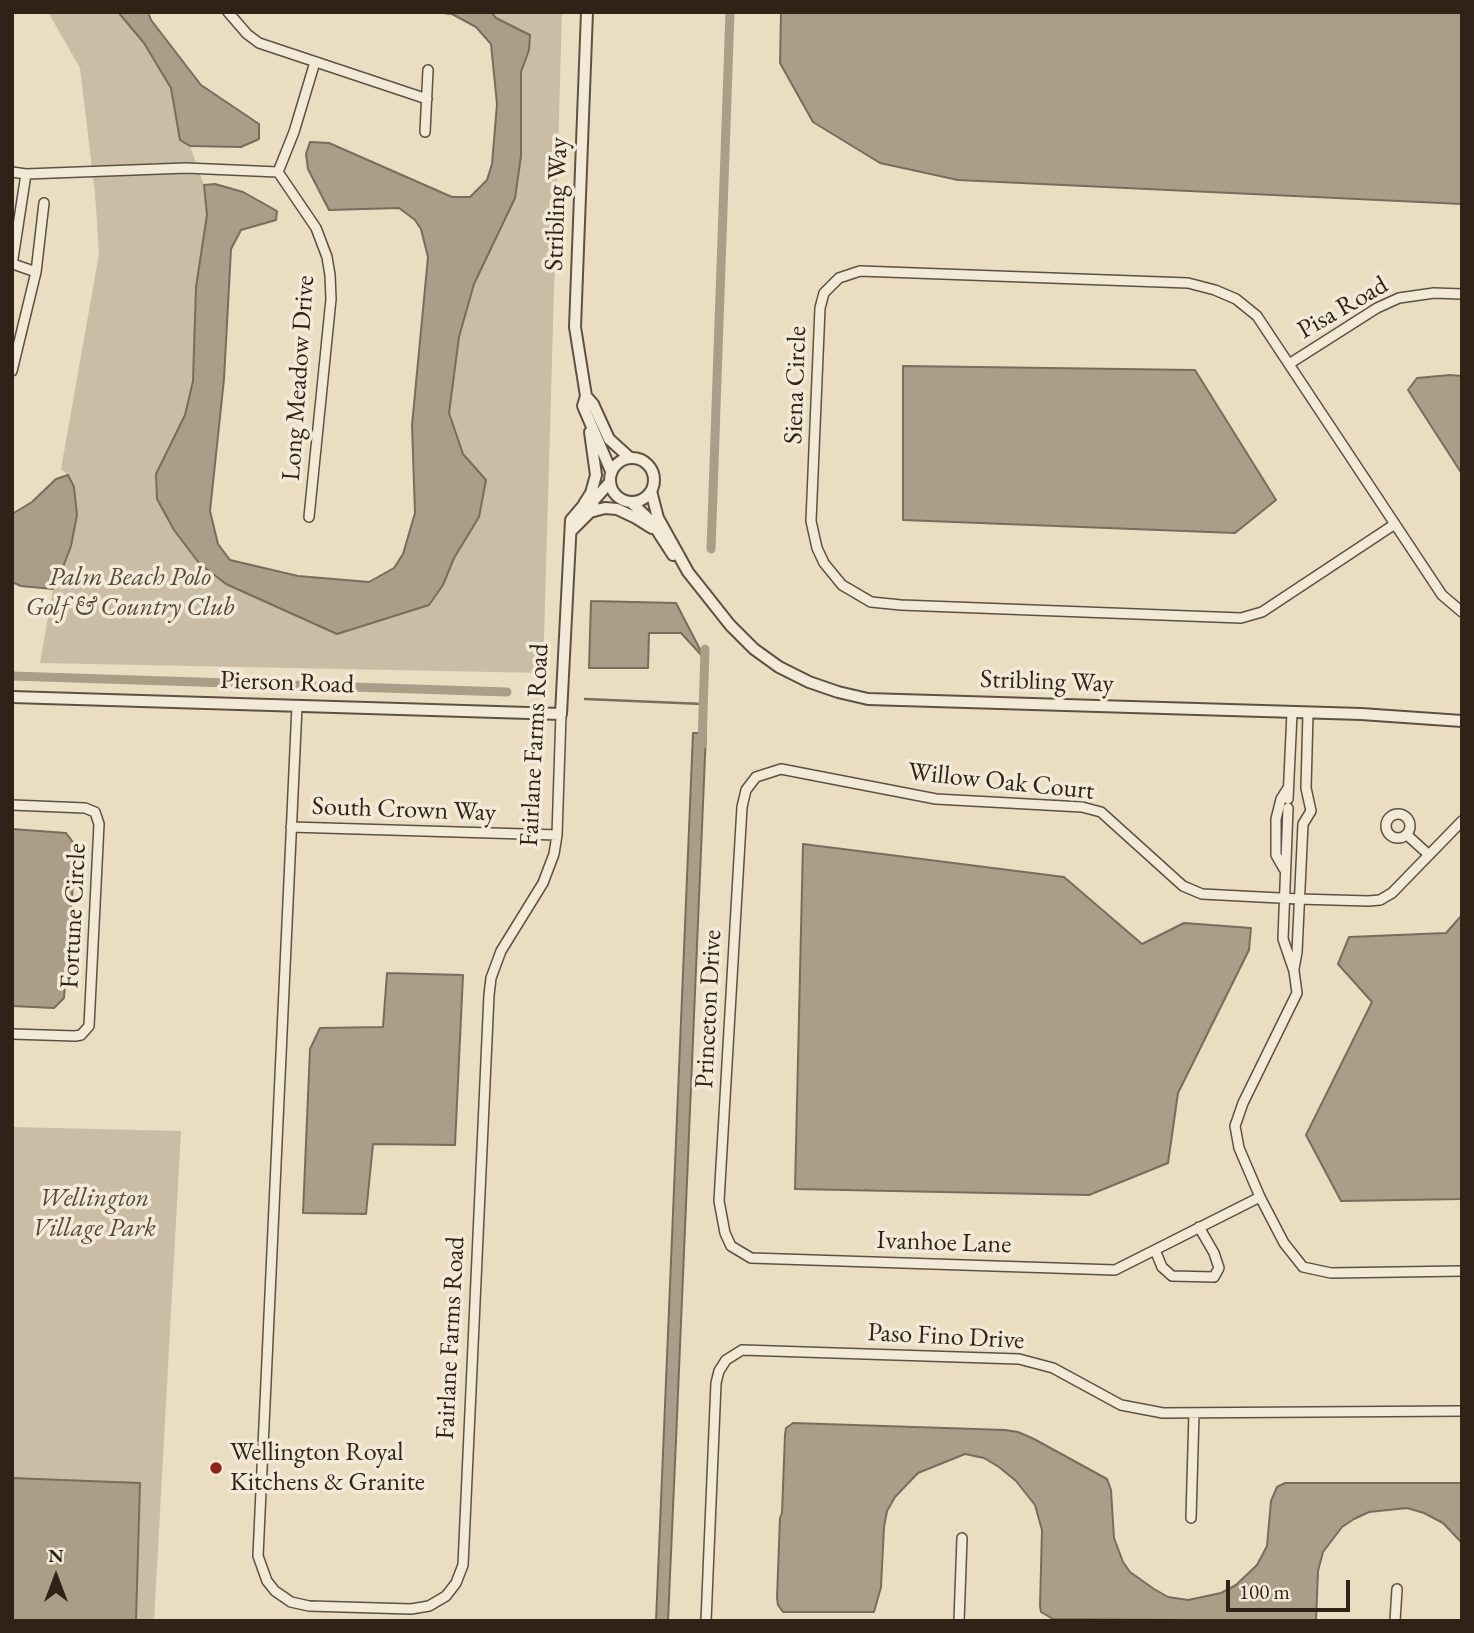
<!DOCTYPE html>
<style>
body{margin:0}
#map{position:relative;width:1474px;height:1633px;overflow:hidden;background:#ebddc2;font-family:"EB Garamond",serif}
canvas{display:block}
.frame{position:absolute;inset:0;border:14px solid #2f2216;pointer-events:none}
.north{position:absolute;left:21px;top:1542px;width:70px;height:70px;-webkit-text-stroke:5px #f2e9d7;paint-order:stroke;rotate:0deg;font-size:19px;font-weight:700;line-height:28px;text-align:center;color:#2f2216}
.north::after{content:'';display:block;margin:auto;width:24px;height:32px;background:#2f2216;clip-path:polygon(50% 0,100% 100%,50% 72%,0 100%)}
.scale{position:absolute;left:1226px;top:1580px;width:124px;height:32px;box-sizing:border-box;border:4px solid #2f2216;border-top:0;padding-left:9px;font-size:21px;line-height:24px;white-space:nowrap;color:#2f2216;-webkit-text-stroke:5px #f2e9d7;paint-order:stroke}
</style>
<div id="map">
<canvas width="1474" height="1633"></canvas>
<div class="frame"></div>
<div class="north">N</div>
<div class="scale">100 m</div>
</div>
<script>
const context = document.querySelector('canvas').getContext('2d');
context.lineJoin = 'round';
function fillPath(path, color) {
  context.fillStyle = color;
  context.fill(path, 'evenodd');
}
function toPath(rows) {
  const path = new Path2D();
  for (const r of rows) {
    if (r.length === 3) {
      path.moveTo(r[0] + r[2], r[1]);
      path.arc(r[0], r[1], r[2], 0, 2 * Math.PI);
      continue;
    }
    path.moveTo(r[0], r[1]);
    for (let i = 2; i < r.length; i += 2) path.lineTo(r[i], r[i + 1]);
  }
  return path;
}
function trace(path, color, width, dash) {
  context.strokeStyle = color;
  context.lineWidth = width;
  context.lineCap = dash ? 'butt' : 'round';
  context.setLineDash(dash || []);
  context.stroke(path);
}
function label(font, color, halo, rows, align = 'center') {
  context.font = font + ' "EB Garamond",serif';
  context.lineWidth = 7;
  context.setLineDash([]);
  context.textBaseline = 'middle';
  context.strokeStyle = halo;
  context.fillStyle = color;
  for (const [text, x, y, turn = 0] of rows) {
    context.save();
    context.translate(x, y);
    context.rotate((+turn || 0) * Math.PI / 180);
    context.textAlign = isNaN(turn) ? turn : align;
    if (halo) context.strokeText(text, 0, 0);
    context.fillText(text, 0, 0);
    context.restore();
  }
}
fillPath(toPath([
 [48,12,118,12,127,20,144,43,171,88,180,140,190,146,204,185,207,215,196,287,193,381,185,415,156,474,174,530,199,563,226,584,337,634,395,616,443,585,454,558,479,517,486,480,463,454,449,413,459,337,474,284,515,198,521,156,521,72,529,50,523,30,496,18,491,12,562,12,543,673,40,663,53,589,71,546,68,475,61,469,99,254,95,193,80,68],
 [12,1127,181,1131,154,1621,12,1621]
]), '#cbbda5');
const water = toPath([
 [118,12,148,12,151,20,201,85,259,124,259,139,241,147,190,146,180,140,171,88,144,43,118,12],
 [435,12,491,12,496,18,530,35,529,50,521,72,521,156,515,198,474,284,459,337,449,413,463,454,486,480,479,517,454,558,443,585,429,605,337,634,226,584,199,563,174,530,157,499,156,474,185,415,193,381,196,287,207,215,204,185,215,184,243,192,277,211,276,220,241,230,231,249,224,379,210,511,218,544,230,560,298,576,369,582,394,568,403,554,415,513,412,425,428,257,421,229,415,220,399,208,329,210,308,169,306,154,310,142,329,143,452,197,470,197,487,180,492,164,497,104,491,44,476,27,452,14,435,12],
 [781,12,1462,12,1462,204,958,180,880,163,813,122,780,63,781,12],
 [903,366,1195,370,1276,500,1235,533,903,520,903,366],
 [1450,375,1462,376,1462,474,1408,390,1417,378,1450,375],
 [68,475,74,487,77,515,71,546,57,583,53,589,21,586,12,582,12,514,32,502,56,479,68,475],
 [591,601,676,603,705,659,681,633,649,633,648,668,589,668,591,601],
 [693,733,706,733,676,1440,668,1621,656,1621,693,733],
 [12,829,66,833,76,846,64,998,54,1008,12,1006,12,829],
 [803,844,1064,877,1142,944,1184,923,1251,928,1249,950,1178,1093,1168,1163,1089,1195,795,1189,803,844],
 [1462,915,1462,1199,1341,1201,1306,1135,1372,1002,1338,964,1349,937,1446,933,1462,915],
 [387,973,463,975,455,1145,373,1144,366,1214,303,1213,310,1049,320,1028,383,1027,387,973],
 [793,1423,1005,1430,1018,1432,1034,1439,1107,1479,1111,1490,1114,1538,1123,1562,1130,1572,1154,1589,1168,1597,1188,1600,1221,1593,1236,1585,1257,1565,1267,1546,1271,1501,1277,1487,1285,1483,1462,1483,1462,1543,1443,1523,1424,1513,1407,1508,1369,1512,1354,1519,1342,1527,1323,1552,1318,1571,1316,1621,1053,1619,1041,1612,1040,1606,1042,1530,1035,1505,1016,1481,999,1467,984,1458,965,1454,918,1473,895,1497,887,1511,884,1527,881,1587,874,1612,783,1612,778,1605,777,1598,780,1518,782,1513,785,1435,786,1428,793,1423],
 [12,1478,140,1483,136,1621,12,1621,12,1478]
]);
fillPath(water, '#ab9d88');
trace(water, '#796c5a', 2);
trace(toPath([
 [585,699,703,704]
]), '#796c5a', 2.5);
trace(toPath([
 [711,549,730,12],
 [12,676,507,692],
 [702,745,705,649]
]), '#ab9d88', 9);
const minor = toPath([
 [228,12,247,34,259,43,427,99],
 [425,132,428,70],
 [12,172,26,174,186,168,278,172,316,228,327,257,330,275,331,299,309,517],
 [278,172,294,132,315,62],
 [13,264,36,272],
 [12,265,26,174],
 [1289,364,1377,308,1399,298,1434,293,1462,294],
 [12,371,36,272,44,203],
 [1395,524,1262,612,1241,618,901,605,871,602,842,585,824,563,817,548,811,521,820,308,824,293,839,278,860,271,1188,283,1215,290,1236,299,1257,316,1442,595,1462,612],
 [297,706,258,1556,267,1581,275,1591,291,1602,309,1606,411,1609,429,1606,446,1596,456,1583,463,1565,489,995,491,978,501,951,543,883,554,854,557,835,561,714],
 [1288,799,1292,713],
 [12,805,85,808,95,812,99,824,89,1026,81,1035,75,1036,12,1034],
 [1288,808,1283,939,1294,971,1297,993,1243,1103,1235,1126,1239,1148,1260,1197,1284,1243,1303,1267,1331,1273,1462,1271],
 [1398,826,12],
 [291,827,557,835],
 [1407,835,1428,854],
 [1284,869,1276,855,1276,819,1281,799,1288,788],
 [1294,969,1297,952,1303,824,1311,811,1306,788,1308,713],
 [1260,1197,1115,1270,751,1258,731,1246,725,1233,719,1201,742,807,746,790,756,777,781,769,936,799,1082,807,1101,812,1183,886,1202,894,1299,899,1368,901,1380,900,1392,893,1462,821],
 [1155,1250,1162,1267,1172,1276,1214,1277,1219,1268,1214,1253,1199,1227],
 [1191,1518,1194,1413],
 [706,1621,716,1383,719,1371,726,1360,742,1350,1019,1359,1053,1368,1121,1405,1163,1413,1462,1411],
 [959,1621,962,1538],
 [1395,1621,1397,1589]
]);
const tertiary = toPath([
 [587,12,575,327,586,396,583,406,611,471],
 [586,396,593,404,609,439,630,458],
 [632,480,22],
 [651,491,658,518,688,572,730,625,754,649,779,667,809,682,838,692,868,699,1361,714,1462,721],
 [631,502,651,521,673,555],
 [584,504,591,493,596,475,590,432],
 [590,512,605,508,617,509,636,518,652,528],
 [572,530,595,507],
 [12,697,561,714,571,520,582,507,595,499,610,482]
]);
trace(minor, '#5e5141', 12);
trace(tertiary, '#5e5141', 14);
trace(minor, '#f2e9d7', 9);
trace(tertiary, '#f2e9d7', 10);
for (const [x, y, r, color] of [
 [216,1468,7,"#8f2418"]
]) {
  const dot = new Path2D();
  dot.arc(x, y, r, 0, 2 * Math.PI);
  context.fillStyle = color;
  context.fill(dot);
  trace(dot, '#f2e9d7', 2.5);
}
label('26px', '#2f2216', '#f2e9d7', [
 ["Stribling Way",557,204,-88],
 ["Pisa Road",1343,308,-30],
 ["Long Meadow Drive",299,378,-86],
 ["Siena Circle",796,385,-88],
 ["Stribling Way",1047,682,2],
 ["Pierson Road",287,683,2],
 ["Fairlane Farms Road",535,745,-87],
 ["Willow Oak Court",1001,782,6],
 ["South Crown Way",404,810,2],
 ["Fortune Circle",74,916,-87],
 ["Princeton Drive",709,1009,-87],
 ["Ivanhoe Lane",944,1243,2],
 ["Paso Fino Drive",946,1337,3],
 ["Fairlane Farms Road",451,1338,-87]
]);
label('italic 26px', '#56493a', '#f2e9d7', [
 ["Palm Beach Polo",130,578],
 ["Golf & Country Club",130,608],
 ["Wellington",94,1199],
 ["Village Park",94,1229]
]);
label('26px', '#2f2216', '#f2e9d7', [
 ["Wellington Royal",230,1453],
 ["Kitchens & Granite",230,1483]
], 'left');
</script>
